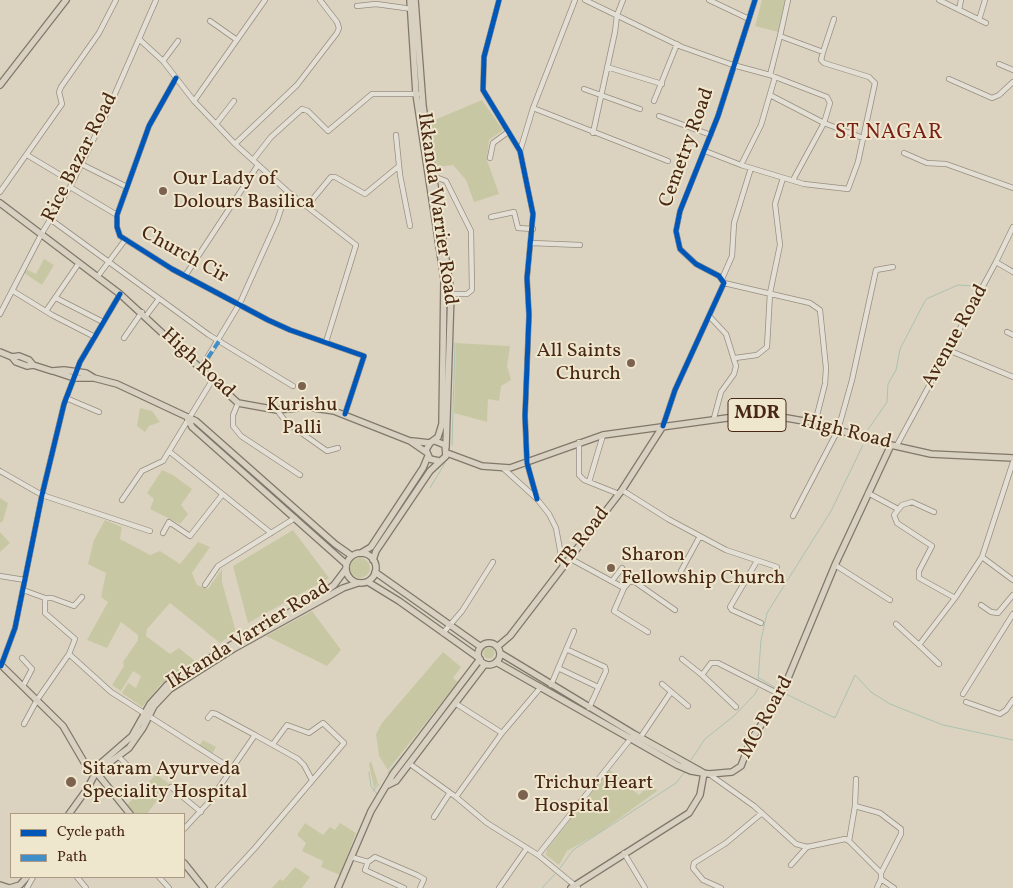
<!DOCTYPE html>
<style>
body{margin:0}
#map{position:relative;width:1013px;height:888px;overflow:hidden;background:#dbd3bf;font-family:Vollkorn,serif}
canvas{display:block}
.legend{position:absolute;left:10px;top:813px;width:175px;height:65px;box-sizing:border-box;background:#efe6ce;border:1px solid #ad9a84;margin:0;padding:6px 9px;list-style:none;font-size:15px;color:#492715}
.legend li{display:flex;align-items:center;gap:10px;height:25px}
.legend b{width:25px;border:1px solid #ad9a84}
</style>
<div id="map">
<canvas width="1013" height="888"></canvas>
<ul class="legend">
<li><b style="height:6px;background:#0057b8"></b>Cycle path</li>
<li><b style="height:6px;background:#418fc8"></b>Path</li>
</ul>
</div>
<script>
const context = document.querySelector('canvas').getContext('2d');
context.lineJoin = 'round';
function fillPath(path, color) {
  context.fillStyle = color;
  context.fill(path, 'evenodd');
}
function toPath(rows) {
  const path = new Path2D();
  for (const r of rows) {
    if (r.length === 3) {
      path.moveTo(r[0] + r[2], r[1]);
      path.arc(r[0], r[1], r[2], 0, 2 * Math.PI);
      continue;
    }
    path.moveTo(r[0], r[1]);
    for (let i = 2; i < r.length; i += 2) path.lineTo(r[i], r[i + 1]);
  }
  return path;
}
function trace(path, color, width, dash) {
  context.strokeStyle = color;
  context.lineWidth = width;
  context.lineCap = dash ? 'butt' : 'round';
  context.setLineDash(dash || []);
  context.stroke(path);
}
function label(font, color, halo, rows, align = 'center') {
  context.font = font + ' Vollkorn,serif';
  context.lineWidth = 4;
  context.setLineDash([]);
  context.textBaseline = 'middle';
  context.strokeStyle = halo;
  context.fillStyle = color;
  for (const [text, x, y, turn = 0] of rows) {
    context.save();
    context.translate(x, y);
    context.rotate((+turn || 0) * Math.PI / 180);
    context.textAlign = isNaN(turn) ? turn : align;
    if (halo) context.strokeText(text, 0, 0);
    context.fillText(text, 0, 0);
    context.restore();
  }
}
fillPath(toPath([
 [762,0,785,0,778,32,755,26],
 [482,100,503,130,489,140,487,160,499,194,474,202,466,180,453,165,437,167,430,122],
 [44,259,54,265,42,285,24,273,26,269,36,274],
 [456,343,510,346,507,366,511,380,501,386,499,401,488,399,487,422,454,413],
 [140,408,152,411,160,422,149,426,145,432,137,426],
 [193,422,343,554,192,423],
 [162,470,173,475,192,489,181,505,188,514,180,524,150,509,154,499,147,493],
 [0,498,8,503,3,521,0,523],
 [105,520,122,527,120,539,150,555,160,551,180,564,198,542,210,547,192,573,197,585,208,589,222,569,222,582,236,632,220,643,170,603,147,629,146,636,170,654,179,648,195,661,160,685,142,707,122,693,128,683,136,688,141,676,133,671,121,691,112,685,124,666,123,662,138,640,138,635,121,622,107,648,87,640,108,602,101,597,106,573,88,564,94,540],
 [293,530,329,578,248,623,233,566],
 [0,532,10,543,0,552],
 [360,568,10],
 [312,611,341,650,327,666,266,636],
 [489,653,5.5],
 [443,652,461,667,453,678,458,682,388,770,379,756,376,734,382,723],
 [203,740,216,747,212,754,199,746],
 [371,761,378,783,374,788,369,764],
 [610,770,639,795,643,791,656,789,657,791,599,833,567,851,559,865,546,855,547,849],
 [156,774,169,784,147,814,134,814,127,805],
 [305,823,323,835,330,827,335,830,340,823,356,833,340,875,321,867,323,861,302,851,306,843,297,835],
 [295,867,310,877,302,888,272,888,280,879,283,881]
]), '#c7c8a3');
trace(toPath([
 [867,431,887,402,888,384,896,370,900,349,926,299,958,285,976,286],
 [452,445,455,343],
 [430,488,445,463],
 [759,678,779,690],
 [758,681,761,640,767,613,831,511,863,445],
 [786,694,835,718,855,675,871,692,890,704,943,725,1013,740],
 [691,760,705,739,735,715,755,694,758,688],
 [369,772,371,786,377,794],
 [388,773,405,752],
 [373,791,379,784],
 [560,868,573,850,676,783,684,773],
 [542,888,555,874]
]), '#abc2b2', 1);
const minor = toPath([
 [499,0,484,57,483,90,520,151,533,214,527,278,529,315,525,416,527,463,537,499],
 [585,0,682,47,733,65,770,75,780,36,823,52,834,19],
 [709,0,749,19],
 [939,0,986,23],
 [357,6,376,4,412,9],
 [959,10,961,0],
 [979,20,985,0],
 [210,21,237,40],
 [780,36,788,0],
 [139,39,163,61,194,101,235,144,287,191,356,245,326,342],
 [163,61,178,41],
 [999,64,1013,70],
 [607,67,662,84],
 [770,75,827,97,830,103,824,123,863,138],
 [176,78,149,126,117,215,117,227,120,236,172,269,268,320,290,330,364,356,345,414],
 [949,79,992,98,999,95,1013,82],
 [584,89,640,109],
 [770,95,824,123,793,180],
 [194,101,265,0],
 [654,101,677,44],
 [533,108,575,0],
 [659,116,711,135],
 [216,124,234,101],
 [593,133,615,32,617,15,623,0],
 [396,135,400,175,410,226],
 [235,144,297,85,337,33,339,28,337,22,320,0],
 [520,151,533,108,668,161],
 [705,151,741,165,804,184,848,189,858,162,875,83,869,77,824,63,821,60,823,52],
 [904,153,927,163,946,164,1013,188],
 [27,155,72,182],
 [490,158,493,143,508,132],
 [253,160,271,137,302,109,308,111,328,131,372,94,418,94],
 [81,164,127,187],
 [741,165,761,125,775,77],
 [433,176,446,181,471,231,472,290,467,294,444,294],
 [70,187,117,215],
 [0,192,62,104,59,92,61,87,99,33,116,0],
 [307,206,331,177,335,177,365,194,399,166],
 [491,217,514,212,518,228,533,229],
 [50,219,209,335,293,386],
 [532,243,580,245],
 [996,262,1013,272],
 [98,276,125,240],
 [185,276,258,165],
 [722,279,732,256,734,223,751,168],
 [724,283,810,303,820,310,826,368,825,384,815,423],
 [13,291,52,315,95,337],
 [56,298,103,322],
 [46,311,79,263],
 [0,314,42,233,70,187,107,112,156,0],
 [146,316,158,300],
 [710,317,726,334,736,366,734,374,721,392,714,418],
 [1007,332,1013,335],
 [124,338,142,312],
 [948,350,1013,377],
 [735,358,757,355,767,347,770,293,780,245,775,204,783,178],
 [201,368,240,303,277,221,287,191],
 [66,398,99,412],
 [238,403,233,415,233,426,241,436,300,475],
 [277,410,286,422,327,451,338,448],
 [663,426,675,390,724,283,719,276,696,264,680,249,676,231,680,211,718,116,755,0],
 [579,442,579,475,584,480,619,494],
 [897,445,996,262,1013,227],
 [170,452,271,533],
 [1013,462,982,557,1013,580],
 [503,468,537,499,549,514,556,528,563,566],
 [0,471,42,495,150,531],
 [589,482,603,435],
 [622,490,668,519,726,550,777,567],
 [868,493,898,509],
 [122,500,142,471,163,461,213,379],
 [934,512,912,502,902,505,894,515,897,523,932,546,919,571,919,578,955,598,982,557],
 [793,516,838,430,852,380,876,270,893,267],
 [163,533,169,522,190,536,222,495],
 [569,558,624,588,629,582,635,582,675,610],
 [757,561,730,607,732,610,761,623],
 [835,565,890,600],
 [681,571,700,536],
 [0,576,25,580],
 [612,581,622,568],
 [205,585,218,566,295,518],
 [624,588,614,611,648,632],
 [23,590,45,598,45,613,75,639,69,654,37,700,24,724],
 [45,598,52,598,74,606,82,597],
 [981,605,991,612,998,613,1013,595],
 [896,624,919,645],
 [443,633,462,611,493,562],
 [566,649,605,667,606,671,589,708],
 [69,654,111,692,232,769],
 [22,658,32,669,23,686],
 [682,659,702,675],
 [939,664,919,645,955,598],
 [1,666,15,628,42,495,64,404,80,362,120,294],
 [558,668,598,687],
 [662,684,688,706],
 [551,685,574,631],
 [541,687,502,733,456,797,487,823,538,855,578,888],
 [963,694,1013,614],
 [966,702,1000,714,1006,710,1013,700],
 [455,703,502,733],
 [736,707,702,675,711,663,718,663,781,695],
 [208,718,212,713,216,714,255,735],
 [640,738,671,692],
 [119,757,133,771],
 [410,764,456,797],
 [709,774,754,806,796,844,807,847,845,839,849,841,881,873,881,879,894,888],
 [171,787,201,812],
 [855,806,880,813,901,829,901,834,881,873],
 [434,817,449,794],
 [184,829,209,802,255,735,298,759,304,765,312,780],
 [849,841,855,806,856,779],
 [624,853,645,888],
 [538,855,632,737],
 [351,857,368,862],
 [791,865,807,847],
 [77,877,86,888],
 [159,877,169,888],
 [27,888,33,877],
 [218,888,255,848,344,743,323,723,309,733,287,725,273,744],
 [404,888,365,870,368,862,375,857,417,875,424,879,420,888],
 [499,888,527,848],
 [721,888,703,880,693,868,694,863,726,843,762,813],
 [877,888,881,879]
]);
const major = toPath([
 [410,0,416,94,444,279,442,424,438,437,430,443,426,450,430,459,439,461],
 [415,0,423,106,451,293,446,447],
 [0,85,66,0],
 [0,203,120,294,238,403,277,410,307,407,334,411,410,441,426,452],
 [0,352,12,357,19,356,29,360,33,365,52,371,64,370,86,373,94,378,117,384,196,421,335,544,352,556],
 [12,357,16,362,27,366,33,365],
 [53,371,74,378,94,378],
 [188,419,192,427,346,564],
 [412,441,430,443],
 [447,453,482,466,510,468,603,435,749,415,781,417,815,423,882,443,931,454,1013,458],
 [361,568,15],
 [361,553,371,547,423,468,428,456],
 [373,560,376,551,430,471,446,456,445,445,435,441],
 [375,572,481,647],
 [368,582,399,601,479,658],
 [489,654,11],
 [497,647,510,636,622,490,663,426],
 [500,653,634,734,702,772],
 [496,662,677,765,691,771,709,774,732,772,741,766,751,740,781,695,835,565,891,445],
 [0,664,63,726,84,762,96,772,130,814],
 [98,771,129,748,143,728,154,706,170,689,233,649,343,588,358,583],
 [388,785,396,781,485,664],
 [69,814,87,789,101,763,132,736,150,704,167,685,231,645,319,596,334,585,346,569],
 [184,863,204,888],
 [0,885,9,888],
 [10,888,20,885,27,877],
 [338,888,371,811,393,774,480,659],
 [571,888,689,813,700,795,704,773]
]);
trace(minor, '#978e80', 6);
trace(major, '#81776b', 8);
trace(minor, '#e3dfd5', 4.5);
trace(major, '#d8d0c0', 5.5);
trace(toPath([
 [201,368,219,341]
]), '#418fc8', 4, [8, 4]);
trace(toPath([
 [499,0,484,57,483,90,520,151,533,214,527,278,529,315,525,416,527,463,537,499],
 [176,78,149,126,117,215,117,227,120,236,172,269,268,320,290,330,364,356,345,414],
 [663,426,675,390,724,283,719,276,696,264,680,249,676,231,680,211,718,116,755,0],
 [1,666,15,628,42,495,64,404,80,362,120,294]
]), '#0057b8', 5);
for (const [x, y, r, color] of [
 [163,191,5,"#7c6350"],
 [631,363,5,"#7c6350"],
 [302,386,5,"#7c6350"],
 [611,568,5,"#7c6350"],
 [71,782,6,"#7c6350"],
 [523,795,6,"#7c6350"]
]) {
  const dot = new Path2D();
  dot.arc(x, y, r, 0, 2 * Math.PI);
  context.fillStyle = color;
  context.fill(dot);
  trace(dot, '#efe6ce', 2);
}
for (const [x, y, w] of [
 [757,415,58]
]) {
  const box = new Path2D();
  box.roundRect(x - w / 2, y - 16.5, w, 33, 4);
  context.fillStyle = '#efe6ce';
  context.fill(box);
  trace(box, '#492715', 1);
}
label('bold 19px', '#492715', null, [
 ["MDR",757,415]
]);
label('20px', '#492715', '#efe6ce', [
 ["Cemetry Road",688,148,-70],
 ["Rice Bazar Road",81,158,-63],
 ["Ikkanda Warrier Road",436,209,82],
 ["Church Cir",184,256,29],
 ["Avenue Road",956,337,-61],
 ["High Road",197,364,43],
 ["High Road",846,433,14],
 ["TB Road",584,539,-52],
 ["Ikkanda Varrier Road",249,636,-32],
 ["MO Roard",767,718,-61]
]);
label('20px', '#492715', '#efe6ce', [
 ["Our Lady of",173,180],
 ["Dolours Basilica",173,203],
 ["All Saints",621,352,"right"],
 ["Church",621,375,"right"],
 ["Kurishu",302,406,"center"],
 ["Palli",302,429,"center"],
 ["Sharon",621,556],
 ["Fellowship Church",621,579],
 ["Sitaram Ayurveda",82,770],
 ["Speciality Hospital",82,793],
 ["Trichur Heart",534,784],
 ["Hospital",534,807]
], 'left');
context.letterSpacing = '1px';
label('21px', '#7a1f14', '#efe6ce', [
 ["ST NAGAR",889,134]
]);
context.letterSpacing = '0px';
</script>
